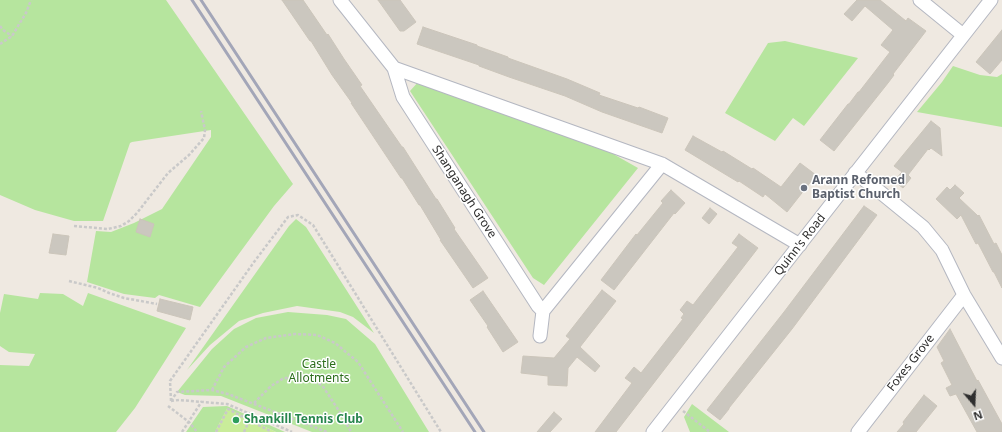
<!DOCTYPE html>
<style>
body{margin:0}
#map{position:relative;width:1002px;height:432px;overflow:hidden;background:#efe9e1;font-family:"Noto Sans",sans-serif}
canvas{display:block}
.north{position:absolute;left:954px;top:384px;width:40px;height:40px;-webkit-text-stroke:3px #fff;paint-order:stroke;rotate:161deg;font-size:11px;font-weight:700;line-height:16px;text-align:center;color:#2e2e2e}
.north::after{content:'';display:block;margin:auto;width:14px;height:18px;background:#2e2e2e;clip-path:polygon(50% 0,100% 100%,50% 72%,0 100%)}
</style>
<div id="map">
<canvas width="1002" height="432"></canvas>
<div class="north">N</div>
</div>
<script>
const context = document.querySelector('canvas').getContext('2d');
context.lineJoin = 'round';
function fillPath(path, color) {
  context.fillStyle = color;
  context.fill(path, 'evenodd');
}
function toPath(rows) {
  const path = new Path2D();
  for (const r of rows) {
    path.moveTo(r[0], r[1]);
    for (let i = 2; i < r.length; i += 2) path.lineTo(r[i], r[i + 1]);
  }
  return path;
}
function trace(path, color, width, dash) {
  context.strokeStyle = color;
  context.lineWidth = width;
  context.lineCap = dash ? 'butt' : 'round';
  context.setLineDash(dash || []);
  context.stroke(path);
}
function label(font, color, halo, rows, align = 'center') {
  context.font = font + ' "Noto Sans",sans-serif';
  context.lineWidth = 3;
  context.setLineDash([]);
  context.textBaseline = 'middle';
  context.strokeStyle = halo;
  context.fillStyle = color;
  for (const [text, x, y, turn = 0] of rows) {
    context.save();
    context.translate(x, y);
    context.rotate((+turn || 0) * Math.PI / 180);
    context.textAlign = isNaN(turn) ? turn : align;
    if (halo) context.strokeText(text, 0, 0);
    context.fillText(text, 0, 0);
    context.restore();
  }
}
fillPath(toPath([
 [0,0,166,0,293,184,274,206,200,307,159,295,155,298,124,294,87,282,96,231,111,232,134,223,162,209,211,137,211,130,132,142,130,143,103,221,74,221,35,210,0,195],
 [785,41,858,58,804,126,793,118,775,141,725,113,768,43],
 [953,66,980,75,997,77,1002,74,1002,127,917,112,942,82],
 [419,81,614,152,615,155,638,168,544,285,533,278,410,91],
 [296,219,306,227,374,333,353,317,340,312,297,306,263,313,239,321,210,345,187,370,289,226],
 [40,293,63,294,83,306,88,293,186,328,135,408,116,432,0,432,0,365,29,366,35,354,9,352,0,346,0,313,4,294,38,299],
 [288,312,327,315,346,319,375,344,429,432,312,432,221,396,185,395,177,392,212,349,234,329,256,318],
 [692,404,729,432,690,432,684,417],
 [227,406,285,432,276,432,227,409,215,432,186,432,203,407]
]), '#b6e59e');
fillPath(toPath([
 [227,408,276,432,215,432]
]), '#c9ec9a');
const building = toPath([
 [282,0,303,0,327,35,328,34,344,59,362,85,360,86,402,147,403,147,436,199,437,199,455,228,454,229,488,278,473,288,440,240,441,240,420,205,419,205,402,178,401,178,351,103,352,103,332,75,311,41,310,41,282,0],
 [378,0,400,0,416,22,404,31,400,31,378,0],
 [857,0,880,0,906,21,908,18,926,31,893,74,894,75,888,83,834,151,820,140,848,104,849,104,858,92,859,92,890,52,881,45,893,30,865,6,852,21,844,14,857,0],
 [423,27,477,45,477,46,508,57,508,58,567,79,600,93,599,95,638,108,639,107,668,118,662,133,602,112,565,96,509,77,479,66,479,65,417,44,423,27],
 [1002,30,1002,60,990,74,976,62,1002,30],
 [931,121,940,128,942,156,931,148,929,150,928,149,908,175,911,178,903,188,894,181,902,172,894,166,931,121],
 [693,136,722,152,723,151,752,169,753,168,781,187,800,163,816,175,787,212,765,194,763,197,739,181,738,182,685,150,693,136],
 [955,185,964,193,959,198,978,216,979,215,994,244,996,243,1002,255,1002,288,994,272,993,272,978,243,976,244,961,215,957,219,936,199,947,187,950,190,955,185],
 [671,190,685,203,675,214,674,213,614,290,601,280,636,234,637,235,663,203,661,201,671,190],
 [864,206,877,215,792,329,729,408,729,409,720,420,707,410,784,312,864,206],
 [710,208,717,214,709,224,702,218,710,208],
 [140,219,154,224,150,237,136,232,140,219],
 [53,234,69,236,66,255,49,253,53,234],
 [739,234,758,248,616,432,595,432,632,383,625,378,634,367,641,373,683,319,681,318,684,314,680,310,687,301,693,305,738,247,732,243,739,234],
 [602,290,616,301,580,347,600,366,595,372,577,357,568,368,567,386,548,385,548,376,521,373,523,356,554,358,570,339,566,336,602,290],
 [483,291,518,342,503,352,487,327,488,326,470,300,483,291],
 [160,299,193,307,190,320,157,311,160,299],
 [950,329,977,381,978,380,1002,424,1002,432,977,432,956,394,950,396,946,388,952,385,941,363,944,361,937,347,950,329],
 [924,395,937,406,916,432,897,432,904,424,903,422,924,395],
 [554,412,562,419,550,432,537,432,554,412]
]);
fillPath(building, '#cbc7bf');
trace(building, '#cbc5ba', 1);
const street = toPath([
 [340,0,394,68,662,164,800,245],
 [920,0,963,35],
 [394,68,403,97,538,306,543,311,662,164],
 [855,173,874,187,923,227,942,250,964,295,1002,358],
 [540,336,543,311],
 [653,432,991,0],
 [858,432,964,295]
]);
trace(street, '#b4b7c1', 15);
trace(toPath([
 [0,26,3,30,12,36],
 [0,44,12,36,26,13,31,0],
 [74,226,108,229,121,226,129,221,137,213,168,173,189,155,204,138,205,130,201,111],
 [69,281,98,288,109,293,124,298,157,304],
 [212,390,224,367,246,347,266,338,295,334,317,335,335,343,358,362,403,432],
 [171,401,170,381,254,262,288,217,298,215,313,225,441,432],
 [171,401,177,392,212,390,228,394,327,432],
 [171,401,179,400,227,404,292,432],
 [254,403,271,386,284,378,304,378,322,385,343,417,351,432],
 [168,406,189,422,197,432],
 [683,411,710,432],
 [182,432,202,401],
 [216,432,228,409,270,431],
 [244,432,249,421]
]), '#c9c9c9', 2.5, [3, 2]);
trace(street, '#fff', 13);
trace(toPath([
 [192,0,475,432],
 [201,0,484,432]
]), '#a3a6b8', 3);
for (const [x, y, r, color] of [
 [804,188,4,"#6b7280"],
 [236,420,4,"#2e9e5b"]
]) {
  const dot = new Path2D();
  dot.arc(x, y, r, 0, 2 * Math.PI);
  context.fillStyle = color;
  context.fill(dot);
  trace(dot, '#fff', 1.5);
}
label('bold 12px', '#5b616d', '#fff', [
 ["Arann Refomed",812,181],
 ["Baptist Church",812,195]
], 'left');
label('12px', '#2e2e2e', '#fff', [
 ["Shanganagh Grove",464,192,57],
 ["Quinn's Road",800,245,-52],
 ["Foxes Grove",911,363,-52]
]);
label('12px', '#2c6e1b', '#fff', [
 ["Castle",319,365],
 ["Allotments",319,379]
]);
label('bold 12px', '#27864d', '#fff', [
 ["Shankill Tennis Club",244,420]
], 'left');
</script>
